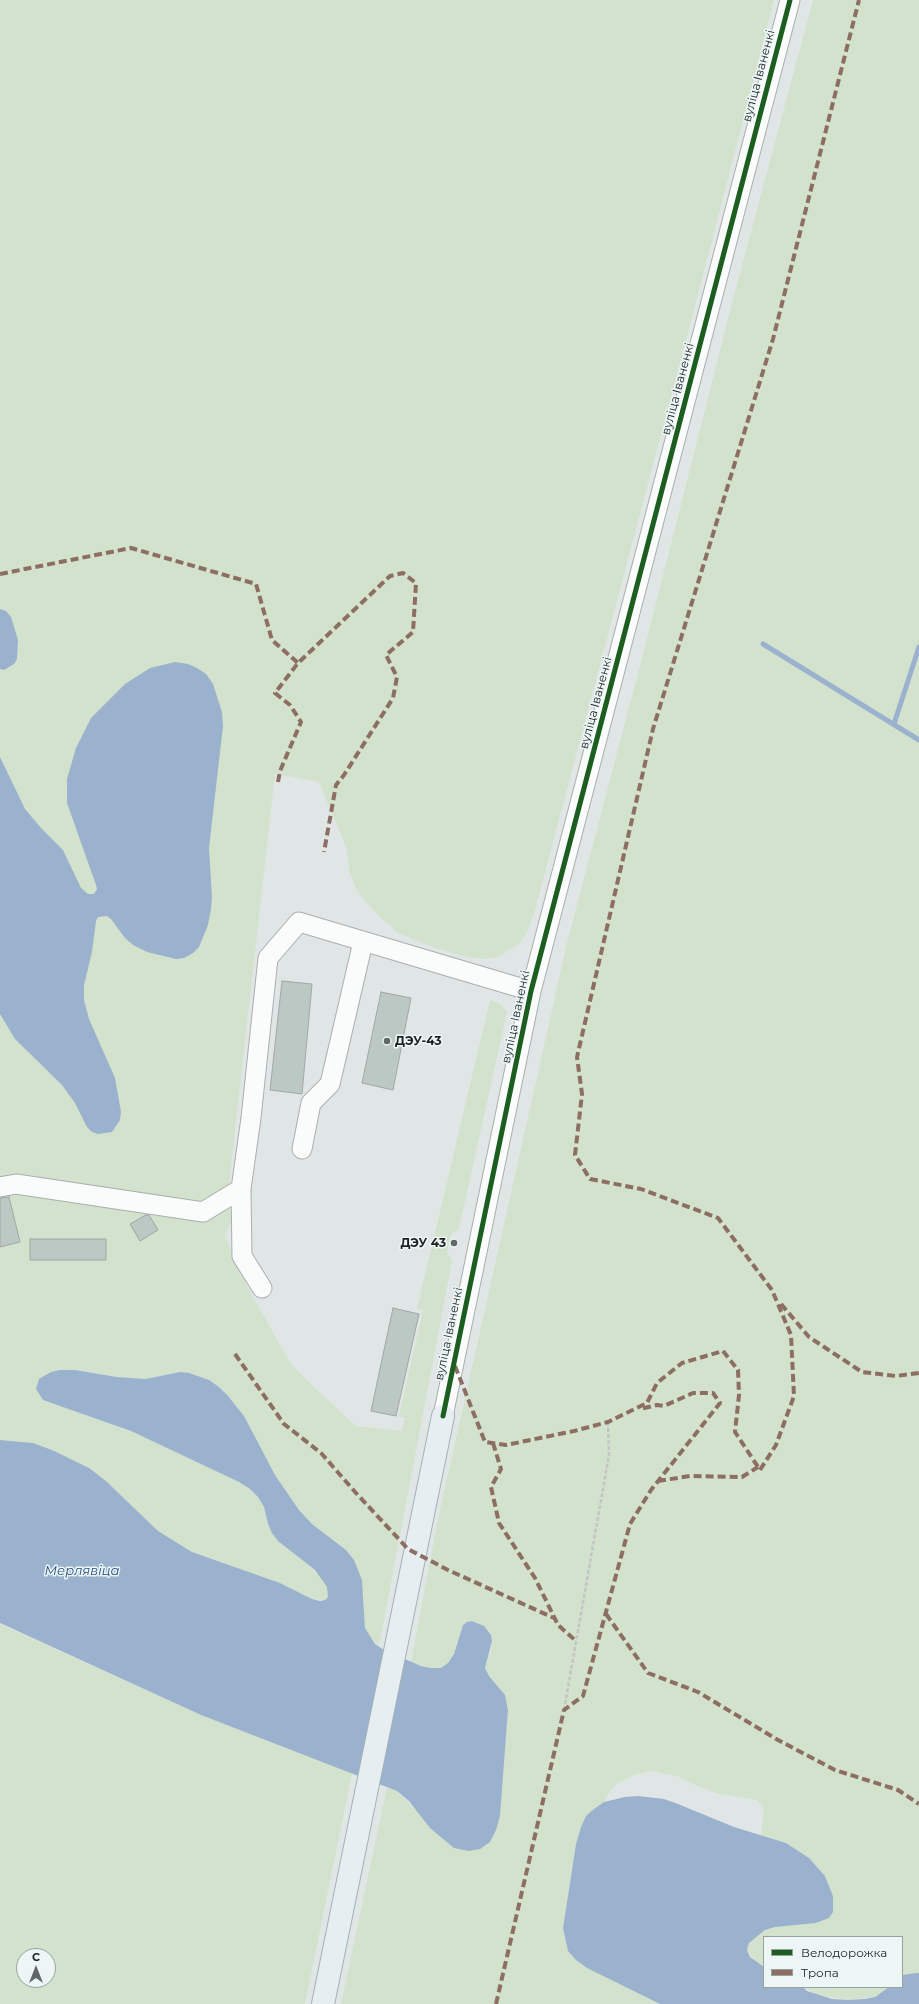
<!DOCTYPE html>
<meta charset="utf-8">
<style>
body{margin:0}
#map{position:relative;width:919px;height:2004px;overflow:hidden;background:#e0e6e6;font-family:Montserrat,sans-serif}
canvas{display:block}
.legend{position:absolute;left:763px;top:1936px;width:140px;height:52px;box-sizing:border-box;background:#ecf6f5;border:1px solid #99a1a0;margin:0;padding:5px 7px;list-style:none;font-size:12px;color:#1d2121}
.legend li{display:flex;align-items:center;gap:8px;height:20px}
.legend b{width:20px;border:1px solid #99a1a0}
.north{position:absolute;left:16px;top:1948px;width:40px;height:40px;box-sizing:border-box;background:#ecf6f5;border:1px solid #99a1a0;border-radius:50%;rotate:0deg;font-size:11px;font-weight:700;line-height:16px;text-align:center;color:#1d2121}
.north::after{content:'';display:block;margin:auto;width:14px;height:18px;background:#616666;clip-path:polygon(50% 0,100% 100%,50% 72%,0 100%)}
</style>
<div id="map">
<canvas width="919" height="2004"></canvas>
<ul class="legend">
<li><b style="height:5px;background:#1b5e20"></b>Велодорожка</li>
<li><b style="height:5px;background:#8d6e63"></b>Тропа</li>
</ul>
<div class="north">С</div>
</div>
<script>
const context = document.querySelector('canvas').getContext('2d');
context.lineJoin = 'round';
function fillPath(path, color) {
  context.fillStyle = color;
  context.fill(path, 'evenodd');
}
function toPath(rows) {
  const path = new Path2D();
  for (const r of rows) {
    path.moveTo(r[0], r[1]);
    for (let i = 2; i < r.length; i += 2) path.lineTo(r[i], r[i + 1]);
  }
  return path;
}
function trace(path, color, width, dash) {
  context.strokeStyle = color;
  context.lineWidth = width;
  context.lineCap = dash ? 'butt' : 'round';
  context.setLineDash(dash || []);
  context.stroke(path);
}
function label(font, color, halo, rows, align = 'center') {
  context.font = font + ' Montserrat,sans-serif';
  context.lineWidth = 3;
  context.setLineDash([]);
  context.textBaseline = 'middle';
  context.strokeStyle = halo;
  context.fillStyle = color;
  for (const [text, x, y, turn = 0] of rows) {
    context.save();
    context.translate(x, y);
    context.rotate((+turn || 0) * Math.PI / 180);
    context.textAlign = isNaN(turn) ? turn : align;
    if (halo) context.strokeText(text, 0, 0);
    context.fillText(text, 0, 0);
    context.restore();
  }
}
fillPath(toPath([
 [0,0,774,0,699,291,534,914,528,930,521,942,499,957,484,959,468,957,441,950,415,940,397,932,381,918,366,902,357,890,350,874,346,847,319,782,275,774,227,1202,233,1216,225,1236,249,1290,291,1364,315,1388,356,1426,402,1431,405,1418,399,1416,423,1310,417,1309,490,1000,499,1003,507,1012,459,1228,451,1234,447,1252,452,1261,379,1646,369,1636,365,1628,363,1592,346,1550,312,1524,299,1510,275,1475,236,1406,219,1387,179,1372,145,1379,117,1377,75,1370,60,1370,51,1372,43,1400,131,1431,239,1482,250,1489,258,1497,264,1507,268,1524,278,1541,304,1560,323,1580,327,1587,328,1592,328,1597,325,1600,312,1599,280,1583,192,1552,158,1531,106,1481,52,1450,33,1443,0,1440],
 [813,0,919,0,919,1973,902,1975,902,1937,764,1937,764,1967,755,1962,747,1950,749,1943,765,1930,775,1927,824,1921,829,1885,825,1876,809,1858,786,1843,761,1835,764,1808,757,1800,719,1794,697,1786,677,1776,651,1771,634,1775,618,1783,608,1794,604,1802,594,1809,576,1844,563,1928,568,1951,576,1960,660,2004,341,2004,387,1787,397,1791,419,1813,500,1816,508,1710,505,1695,489,1676,485,1668,492,1646,491,1635,488,1630,457,1642,454,1654,448,1663,442,1668,431,1668,411,1662,438,1519,567,943,641,662,736,288],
 [0,1624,201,1715,352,1773,305,2004,0,2004],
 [24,1956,48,1956,48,1980,24,1980],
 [803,1987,889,1987,875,1997,848,2000,818,1995]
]), '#d3e2cd');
fillPath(toPath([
 [0,609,6,611,11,617,18,640,17,659,14,664,4,670,0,669],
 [175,662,188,664,197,668,206,674,213,684,222,712,223,726,209,848,212,897,211,909,208,925,199,947,193,953,184,958,176,959,147,952,133,945,125,938,111,919,107,916,98,917,96,921,92,952,84,985,84,1000,89,1019,115,1078,121,1112,120,1120,112,1132,98,1134,92,1132,87,1127,75,1103,62,1085,15,1039,0,1014,0,757,25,809,42,829,63,850,81,888,88,894,94,894,97,889,96,885,67,803,67,779,76,748,91,718,125,684,150,668],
 [60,1370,75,1370,117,1377,145,1379,180,1372,189,1373,209,1380,219,1387,228,1396,244,1416,275,1475,299,1510,312,1524,346,1550,354,1560,362,1580,365,1628,375,1644,384,1650,421,1666,431,1668,441,1668,448,1663,454,1654,463,1625,467,1622,472,1621,484,1626,491,1635,492,1641,485,1668,489,1676,505,1695,508,1710,500,1816,496,1830,490,1842,480,1849,469,1851,454,1848,430,1828,409,1801,397,1791,201,1715,0,1623,0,1440,33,1443,52,1450,89,1468,106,1481,158,1531,192,1552,280,1583,312,1599,320,1601,325,1600,328,1597,327,1587,315,1570,278,1541,272,1533,268,1524,264,1507,258,1497,250,1489,239,1482,131,1431,43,1400,36,1389,39,1379,51,1372],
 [638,1796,664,1799,678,1804,734,1827,786,1843,809,1858,825,1876,833,1896,833,1912,829,1918,816,1923,775,1927,765,1930,749,1943,747,1950,750,1957,764,1967,764,1987,803,1987,807,1991,832,1999,848,2000,865,1999,875,1997,889,1987,902,1987,902,1975,916,1973,919,1973,919,2004,660,2004,587,1968,576,1960,568,1951,563,1928,576,1844,581,1827,586,1816,594,1809,604,1802,625,1797]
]), '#9bb2ce');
trace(toPath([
 [763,644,919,740],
 [894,724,919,647]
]), '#9bb2ce', 5);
const building = toPath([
 [282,981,312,984,302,1094,270,1090,282,981],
 [381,992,411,998,393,1090,362,1083,381,992],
 [9,1197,20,1242,0,1247,0,1198,9,1197],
 [146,1215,149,1215,158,1230,140,1241,130,1224,146,1215],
 [30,1239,106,1239,106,1260,30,1260,30,1239],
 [393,1308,419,1314,396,1416,371,1411,393,1308]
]);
fillPath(building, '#bbc8c3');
trace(building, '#a2a6a5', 1);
const minor = toPath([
 [302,1149,311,1103,330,1084,363,942],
 [0,1187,16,1184,203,1212,241,1189,251,1118,268,958,299,922,531,991],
 [241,1189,242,1256,262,1288],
 [443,1416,531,991,790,0]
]);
const major = toPath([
 [323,2004,443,1416]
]);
trace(minor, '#aaaeae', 21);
trace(major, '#a3b2b7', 24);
trace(toPath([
 [564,1710,609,1455,608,1422]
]), '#c2c5c5', 2.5, [4, 2]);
trace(minor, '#fafbfb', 19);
trace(major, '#e7eef1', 22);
trace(toPath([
 [0,574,131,548,256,584,272,640,298,663],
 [278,782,280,771,301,722,290,705,275,693,298,663,390,576,403,573,416,583,413,632,386,655,397,677,393,698,344,775,336,785,324,852],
 [781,1304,809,1337,862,1372,896,1376,919,1373],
 [235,1354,284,1424,321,1453,356,1493,408,1549,448,1570,554,1618],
 [455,1366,485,1442,506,1445,574,1431,608,1422,647,1403,657,1383,682,1363,723,1351,738,1370,739,1395,735,1432,760,1470,776,1445,794,1396,791,1335,772,1290,718,1218,641,1189,590,1179,575,1155,582,1094,577,1057,653,729,773,339,859,0],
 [493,1443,501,1469,491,1487,499,1523,535,1578,558,1625,576,1641],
 [658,1481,690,1476,742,1477,758,1467],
 [606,1614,648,1673,698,1692,778,1740,835,1770,898,1790,919,1804],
 [496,2004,564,1710,583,1696,630,1524,651,1490,720,1403,713,1393,693,1393,664,1406,657,1405,640,1409]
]), '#8d6e63', 4, [8, 4]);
trace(toPath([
 [443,1416,531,991,790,0]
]), '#1b5e20', 5);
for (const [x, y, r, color] of [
 [387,1041,4,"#616666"],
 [454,1243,4,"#616666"]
]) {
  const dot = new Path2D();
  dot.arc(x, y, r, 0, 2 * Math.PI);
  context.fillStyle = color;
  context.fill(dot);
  trace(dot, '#ecf6f5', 1.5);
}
label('12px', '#1d2121', '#ecf6f5', [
 ["вуліца Іваненкі",759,76,-75],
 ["вуліца Іваненкі",678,389,-75],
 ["вуліца Іваненкі",596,703,-75],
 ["вуліца Іваненкі",516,1017,-78],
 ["вуліца Іваненкі",449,1334,-78]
]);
label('bold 12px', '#1d2121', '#ecf6f5', [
 ["ДЭУ-43",395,1041],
 ["ДЭУ 43",446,1243,"right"]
], 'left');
label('italic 13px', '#284f83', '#ecf6f5', [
 ["Мерлявіца",82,1571]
]);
</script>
